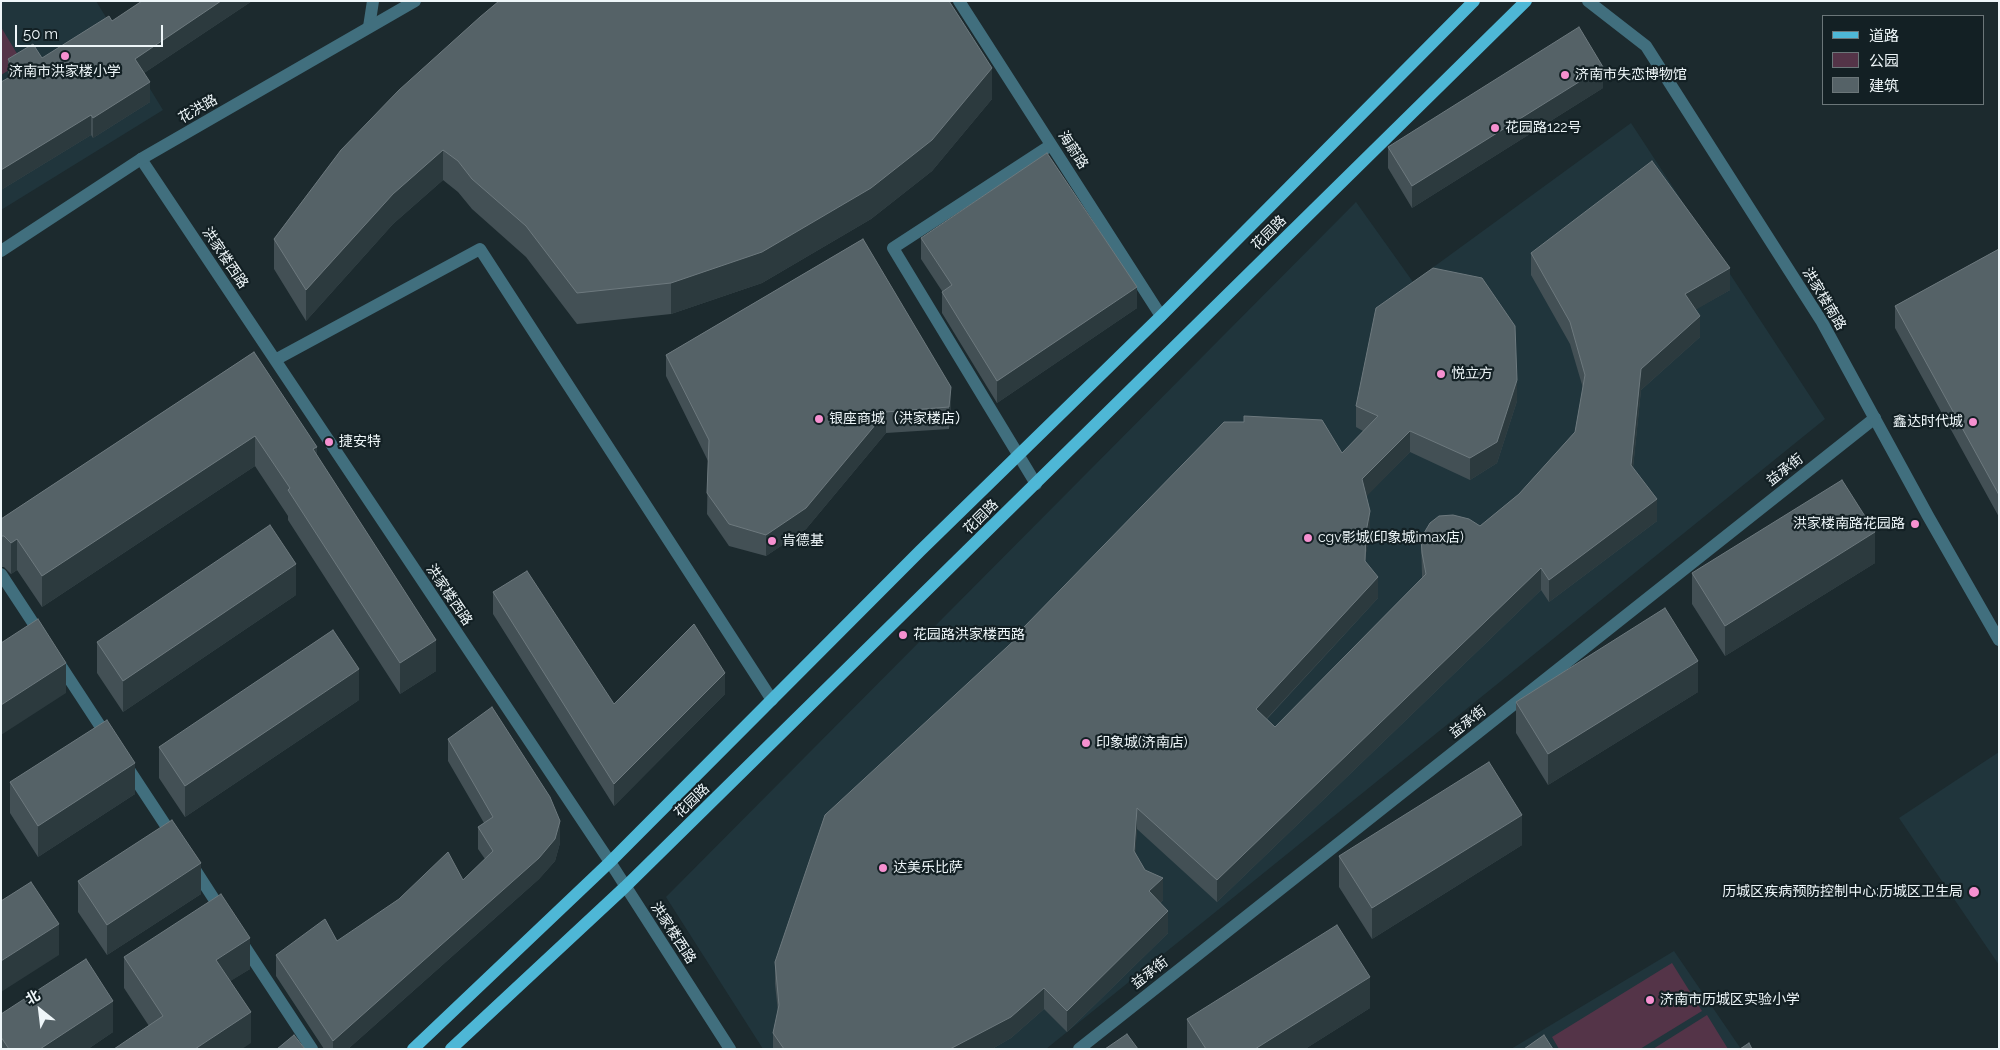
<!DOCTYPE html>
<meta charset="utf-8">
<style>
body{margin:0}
#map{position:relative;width:2000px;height:1050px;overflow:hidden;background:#1c2a2e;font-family:Raleway,"Noto Sans SC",sans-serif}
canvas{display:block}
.frame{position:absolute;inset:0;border:2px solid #eef6f9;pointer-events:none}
.legend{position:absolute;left:1822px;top:15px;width:162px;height:90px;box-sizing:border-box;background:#132024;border:1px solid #6b7679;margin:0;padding:6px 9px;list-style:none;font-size:15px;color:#eef6f9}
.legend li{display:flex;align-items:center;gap:10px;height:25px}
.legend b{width:25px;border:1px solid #6b7679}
.north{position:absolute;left:15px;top:985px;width:50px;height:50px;-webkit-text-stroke:4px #132024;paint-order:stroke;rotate:331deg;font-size:14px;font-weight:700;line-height:20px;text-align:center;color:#eef6f9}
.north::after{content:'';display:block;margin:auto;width:18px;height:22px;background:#eef6f9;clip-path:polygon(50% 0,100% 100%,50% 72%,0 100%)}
.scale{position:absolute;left:15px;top:25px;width:148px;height:22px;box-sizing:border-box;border:2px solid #eef6f9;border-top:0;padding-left:6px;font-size:15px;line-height:18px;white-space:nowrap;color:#eef6f9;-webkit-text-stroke:4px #132024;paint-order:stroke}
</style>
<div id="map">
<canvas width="2000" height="1050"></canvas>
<div class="frame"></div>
<ul class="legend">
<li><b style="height:6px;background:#4eb7d6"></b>道路</li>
<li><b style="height:14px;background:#543448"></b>公园</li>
<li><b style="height:14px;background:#556267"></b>建筑</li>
</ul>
<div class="north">北</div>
<div class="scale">50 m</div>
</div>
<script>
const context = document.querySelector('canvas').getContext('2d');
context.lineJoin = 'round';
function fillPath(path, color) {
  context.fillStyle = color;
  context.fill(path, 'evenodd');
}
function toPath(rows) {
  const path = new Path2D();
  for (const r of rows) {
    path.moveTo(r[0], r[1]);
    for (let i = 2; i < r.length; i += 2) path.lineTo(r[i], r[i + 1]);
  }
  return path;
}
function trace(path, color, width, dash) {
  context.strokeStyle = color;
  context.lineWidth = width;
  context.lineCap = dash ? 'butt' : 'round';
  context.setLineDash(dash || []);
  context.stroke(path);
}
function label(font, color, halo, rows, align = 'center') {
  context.font = font + ' Raleway,"Noto Sans SC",sans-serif';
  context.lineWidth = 4.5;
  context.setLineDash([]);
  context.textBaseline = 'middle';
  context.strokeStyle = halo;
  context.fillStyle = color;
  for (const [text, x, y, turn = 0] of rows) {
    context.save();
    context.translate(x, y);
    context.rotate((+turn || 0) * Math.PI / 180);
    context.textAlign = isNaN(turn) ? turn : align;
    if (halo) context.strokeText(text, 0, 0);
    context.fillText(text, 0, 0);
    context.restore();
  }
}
fillPath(toPath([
 [1,1,96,1,163,110,1,210],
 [1631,123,1825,419,1046,1049,763,1049,666,897,1356,202,1413,282],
 [1999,752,1999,965,1899,818],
 [1674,951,1741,1049,1511,1049]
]), '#20353c');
fillPath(toPath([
 [1,27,22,62,1,75],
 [1672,963,1702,1011,1640,1049,1559,1049,1552,1037],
 [1707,1015,1728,1049,1653,1049]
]), '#543448');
trace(toPath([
 [959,1,1161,316],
 [369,27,373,1],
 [141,159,610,862,730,1049],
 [275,360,480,249,772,700],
 [1036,484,893,248,1051,145],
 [1,574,41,635],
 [57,660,108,738],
 [126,765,174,838],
 [192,865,223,913],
 [241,941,312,1049],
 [1079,1049,1875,418]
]), '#416f7e', 12);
trace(toPath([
 [1588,1,1646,46,1822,322,1928,516,1999,640],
 [1,251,141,159,415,1]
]), '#416f7e', 12);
trace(toPath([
 [413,1049,610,862,920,551,1161,316,1474,1],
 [451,1049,625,887,1526,1]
]), '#4eb7d6', 12);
fillPath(toPath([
 [142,1,252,1,144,73,150,102,93,138,91,135,1,190,1,82,8,78,8,59,42,58,112,21],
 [1603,88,1412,208,1388,168,1388,147],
 [992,99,932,171,871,219,762,283,671,314,577,324,526,257,472,209,458,192,443,180,393,224,306,321,274,269,274,239,341,150],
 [921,238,1137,308,997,403,942,313,942,291,921,259],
 [863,239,951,408,949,429,886,433,806,529,766,556,729,546,707,514,708,461,666,376,666,355],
 [1999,249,1999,517,1895,328,1895,306],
 [1531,253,1730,290,1696,309,1700,337,1641,390,1633,468,1657,521,1549,602,1541,590,1217,902,1137,829,1135,853,1163,900,1160,903,1168,933,1067,1032,1044,1009,1011,1038,992,1049,773,1049,773,1033,778,1012,775,984,775,962,1342,453,1363,431,1356,427,1356,406,1517,401,1497,463,1470,480,1410,452,1366,496,1370,533,1366,553,1365,561,1378,598,1267,719,1275,727,1422,578,1422,575,1421,538,1480,526,1519,494,1575,432,1583,388,1570,344,1531,275],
 [254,352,317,455,436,671,400,694,288,520,288,516,255,466,42,607,17,570,11,574,4,567,1,567,1,519],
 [1875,563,1725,656,1692,604,1692,573],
 [493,592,614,704,725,694,614,806,493,614],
 [296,595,123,712,97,673,97,642],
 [1698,692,1548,785,1516,733,1516,702],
 [359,700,185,817,159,778,159,747],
 [448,739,560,843,555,861,539,879,348,1049,324,1049,276,976,276,955,337,941,463,880,485,859,478,849,478,827,484,823,448,761],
 [10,782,135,794,38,857,10,813],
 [1522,845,1372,939,1339,887,1339,856],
 [78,881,201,894,107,955,78,912],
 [124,957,250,969,230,981,251,1043,149,1026,124,988],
 [1370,1008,1305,1049,1187,1049,1187,1019],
 [1,1014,113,1032,88,1049,1,1049]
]), '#435055');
fillPath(toPath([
 [221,1,252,1,135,79,135,59],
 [1603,67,1603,88,1412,208,1412,186],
 [992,68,992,99,932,171,871,219,762,283,671,314,671,283],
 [150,82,150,102,93,138,93,118],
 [91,115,91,135,1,190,1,170],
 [443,150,443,180,393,224,306,321,306,290,393,194],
 [1730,268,1730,290,1685,316,1685,294],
 [1137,287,1137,308,997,403,997,381],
 [1700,316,1700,337,1641,390,1631,486,1631,465,1641,369],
 [1517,380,1517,401,1497,463,1470,480,1470,458],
 [951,387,951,408,949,429,949,407],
 [886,412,886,433,806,529,766,556,766,535],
 [1410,431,1410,452,1362,501,1362,479],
 [255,436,255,466,42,607,42,576],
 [317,447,317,478,313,449],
 [1657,499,1657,521,1549,602,1549,580],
 [1370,511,1370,533,1366,553,1365,582,1366,532],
 [1875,532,1875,563,1725,656,1725,626],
 [17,539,17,570,11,574,11,543],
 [296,564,296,595,123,712,123,681],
 [1541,568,1541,590,1217,902,1217,880],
 [1378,577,1378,598,1256,730,1256,709],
 [436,640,436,671,400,694,400,663],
 [1698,661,1698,692,1548,785,1548,754],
 [66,663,66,693,1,735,1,705],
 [359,669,359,700,185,817,185,786],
 [725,673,725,694,614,806,614,784],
 [135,763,135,794,38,857,38,826],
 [1137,808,1137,829,1134,872,1134,851],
 [1522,815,1522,845,1372,939,1372,908],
 [560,821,560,843,555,861,539,879,348,1049,333,1049,333,1041],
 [201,863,201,894,107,955,107,925],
 [1163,878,1163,900,1149,913,1149,891],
 [1168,911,1168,933,1067,1032,1067,1011],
 [59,924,59,955,1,992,1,961],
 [250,938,250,969,216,990,216,960],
 [1370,977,1370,1008,1305,1049,1255,1049],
 [1044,988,1044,1009,1011,1038,992,1049,950,1049],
 [113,1001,113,1032,88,1049,40,1049],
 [251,1012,251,1043,242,1049,195,1049]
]), '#2c3a3e');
const building = toPath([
 [142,1,221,1,135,59,150,82,93,118,91,115,1,170,1,82,17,73,8,59,33,44,42,58,109,16,112,21,142,1],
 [499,1,949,1,992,68,932,140,871,188,762,252,671,283,577,293,526,226,472,179,458,161,443,150,393,194,306,290,274,239,341,150,399,90,480,17,499,1],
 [1579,27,1603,67,1412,186,1388,147,1579,27],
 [1047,153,1137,287,997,381,942,292,952,285,921,238,1047,153],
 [1652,161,1730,268,1685,294,1700,316,1641,369,1631,465,1657,499,1549,580,1541,568,1217,880,1137,808,1134,851,1145,870,1163,878,1149,891,1168,911,1067,1011,1044,988,1011,1017,950,1049,784,1049,773,1033,779,1005,775,962,825,815,1020,635,1024,627,1224,422,1244,422,1244,416,1322,420,1342,453,1378,416,1356,406,1376,308,1433,268,1482,278,1515,326,1517,380,1497,442,1470,458,1410,431,1362,479,1370,511,1366,532,1365,561,1378,577,1256,709,1275,727,1426,574,1422,553,1421,538,1430,523,1439,516,1453,515,1469,519,1480,526,1519,494,1575,432,1585,375,1570,322,1531,253,1652,161],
 [863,239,951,387,949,407,886,412,806,508,766,535,729,524,707,493,709,440,666,355,863,239],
 [1999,249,1999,495,1895,306,1999,249],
 [254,352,317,447,313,449,436,640,400,663,288,490,290,488,255,436,42,576,17,539,11,543,4,536,1,536,1,519,254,352],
 [1842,480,1875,532,1725,626,1692,573,1842,480],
 [270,525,296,564,123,681,97,642,270,525],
 [527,571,614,704,694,624,725,673,614,784,493,592,527,571],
 [1665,608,1698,661,1548,754,1516,702,1665,608],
 [38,619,66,663,1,705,1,643,38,619],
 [333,630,359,669,185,786,159,747,333,630],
 [492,707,550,797,560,821,555,839,539,858,333,1041,276,955,325,919,337,941,399,899,448,852,463,880,493,851,478,827,493,817,448,739,492,707],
 [107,720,135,763,38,826,10,782,107,720],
 [1489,762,1522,815,1372,908,1339,856,1489,762],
 [172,820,201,863,107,925,78,881,172,820],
 [31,882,59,924,1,961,1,901,31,882],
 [221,894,250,938,216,960,251,1012,195,1049,114,1049,163,1016,124,957,221,894],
 [1337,925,1370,977,1255,1049,1206,1049,1187,1019,1337,925],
 [86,959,113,1001,40,1049,9,1049,1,1037,1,1014,86,959],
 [1127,1034,1138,1049,1105,1049,1127,1034],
 [294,1035,305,1049,277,1049,294,1035],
 [1544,1035,1553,1049,1524,1049,1544,1035],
 [1749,1043,1752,1049,1740,1049,1749,1043]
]);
fillPath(building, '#556267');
trace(building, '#6d797e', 1);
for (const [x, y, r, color] of [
 [65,56,5,"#f690d0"],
 [1565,75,5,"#f690d0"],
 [1495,128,5,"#f690d0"],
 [1441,374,5,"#f690d0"],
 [819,419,5,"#f690d0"],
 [1973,422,5,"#f690d0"],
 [329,442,5,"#f690d0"],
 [1915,524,5,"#f690d0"],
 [1308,538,5,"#f690d0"],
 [772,541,5,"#f690d0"],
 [903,635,5,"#f690d0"],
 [1086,743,5,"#f690d0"],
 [883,868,5,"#f690d0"],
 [1974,892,6,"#f690d0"],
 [1650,1000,5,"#f690d0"]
]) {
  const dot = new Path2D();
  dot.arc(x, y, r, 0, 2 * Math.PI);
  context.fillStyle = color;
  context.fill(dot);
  trace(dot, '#132024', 2);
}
label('14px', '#eef6f9', '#132024', [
 ["济南市洪家楼小学",65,72,"center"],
 ["济南市失恋博物馆",1575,75],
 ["花园路122号",1505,128],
 ["悦立方",1451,374],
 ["银座商城（洪家楼店）",829,419],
 ["鑫达时代城",1963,422,"right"],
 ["捷安特",339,442],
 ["洪家楼南路花园路",1905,524,"right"],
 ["cgv影城(印象城imax店)",1318,538],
 ["肯德基",782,541],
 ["花园路洪家楼西路",913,635],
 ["印象城(济南店)",1096,743],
 ["达美乐比萨",893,868],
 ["历城区疾病预防控制中心:历城区卫生局",1963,892,"right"],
 ["济南市历城区实验小学",1660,1000]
], 'left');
label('14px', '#eef6f9', '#132024', [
 ["花洪路",198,109,-30],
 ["海蔚路",1073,150,57],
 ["花园路",1269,233,-45],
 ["洪家楼西路",225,258,56],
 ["洪家楼南路",1824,299,59],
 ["益承街",1785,470,-38],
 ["花园路",981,517,-45],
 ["洪家楼西路",449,595,56],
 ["益承街",1468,722,-38],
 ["花园路",692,801,-44],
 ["洪家楼西路",673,933,57],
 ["益承街",1150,973,-38]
]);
</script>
